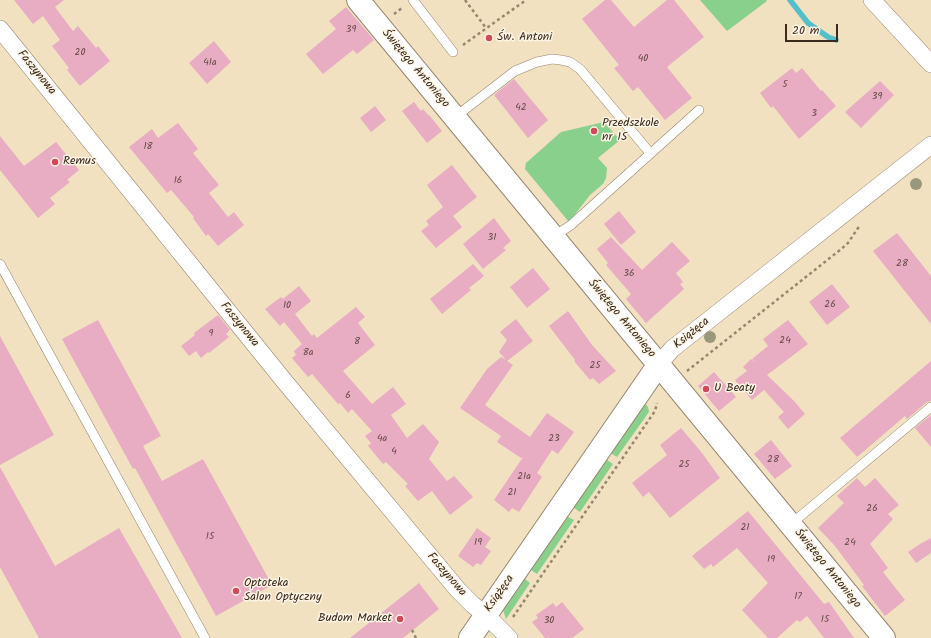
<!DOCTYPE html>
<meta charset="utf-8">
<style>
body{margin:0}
#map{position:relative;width:931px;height:638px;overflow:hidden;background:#f1e1c1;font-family:Kalam,sans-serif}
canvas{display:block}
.scale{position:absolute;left:785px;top:24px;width:53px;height:18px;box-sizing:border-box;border:2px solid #3b2a1e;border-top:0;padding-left:5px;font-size:12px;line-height:14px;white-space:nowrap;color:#3b2a1e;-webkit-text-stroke:3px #fcf5e5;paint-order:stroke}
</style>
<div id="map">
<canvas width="931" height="638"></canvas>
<div class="scale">20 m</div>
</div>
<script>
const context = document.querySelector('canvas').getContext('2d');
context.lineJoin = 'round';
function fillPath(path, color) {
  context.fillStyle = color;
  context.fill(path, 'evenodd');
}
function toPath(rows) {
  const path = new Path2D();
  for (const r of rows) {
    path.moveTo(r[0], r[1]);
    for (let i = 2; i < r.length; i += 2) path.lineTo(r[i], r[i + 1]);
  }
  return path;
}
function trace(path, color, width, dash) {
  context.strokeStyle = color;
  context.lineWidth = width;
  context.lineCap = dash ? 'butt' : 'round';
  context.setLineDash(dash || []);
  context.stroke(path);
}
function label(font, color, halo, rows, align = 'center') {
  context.font = font + ' Kalam,sans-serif';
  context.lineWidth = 3;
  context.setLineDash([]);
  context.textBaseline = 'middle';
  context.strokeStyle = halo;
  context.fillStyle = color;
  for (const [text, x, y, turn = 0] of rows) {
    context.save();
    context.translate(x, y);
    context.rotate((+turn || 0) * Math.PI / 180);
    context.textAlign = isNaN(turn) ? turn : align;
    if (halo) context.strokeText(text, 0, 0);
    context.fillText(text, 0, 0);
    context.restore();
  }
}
fillPath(toPath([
 [700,0,766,0,767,1,727,31],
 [604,122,620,140,598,158,607,168,606,178,603,184,590,195,569,222,525,169,526,163,561,132],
 [643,401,648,407,649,412,617,457,612,454,611,448],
 [607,460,613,464,580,512,574,508,573,503,602,461],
 [563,517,568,517,574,520,537,574,531,570,530,565],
 [525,579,530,583,506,619,503,610,519,580]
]), '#88d08c');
trace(toPath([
 [790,0,808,23,828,37,836,40]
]), '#52bfca', 5.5);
fillPath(toPath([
 [14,0,64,0,55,7,73,31,78,26,96,48,98,46,110,61,80,86,67,70,69,68,52,46,60,40,43,16,33,24],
 [605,0,611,0,634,27,667,0,674,0,704,37,667,67,692,98,665,120,638,87,633,91,614,68,619,65,582,19],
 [346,7,374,40,357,54,353,50,323,74,306,54,336,29,329,21],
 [214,41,231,62,207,84,189,63],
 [792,68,796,73,802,68,821,91,822,90,836,106,799,139,773,106,771,108,760,93],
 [514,79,548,120,528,138,494,95],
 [880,81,894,95,861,128,845,112],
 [414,102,421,111,423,109,429,116,429,115,442,131,427,143,402,111],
 [375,106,386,120,371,132,360,118],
 [178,123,198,149,193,153,219,185,209,193,228,217,234,212,244,225,218,246,208,234,206,236,193,218,194,217,171,190,167,193,129,147,152,129,158,138],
 [0,136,24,166,56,142,79,170,67,180,70,182,50,198,55,204,38,218,0,170],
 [452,165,477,197,453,216,462,227,436,248,421,231,429,225,426,221,443,207,427,185],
 [619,211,636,232,621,245,604,224],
 [494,218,511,241,503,248,506,250,483,269,463,244],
 [897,233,931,276,931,324,873,251],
 [611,237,642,270,672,242,690,261,676,273,683,282,680,284,684,289,646,323,626,299,631,294,606,265,608,263,597,249],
 [473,264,484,276,469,288,471,290,442,314,430,299],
 [533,268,550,289,527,308,510,287],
 [832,284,850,307,827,325,809,302],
 [299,286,311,301,295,314,312,336,314,334,317,338,356,307,365,317,358,323,375,345,343,371,372,404,393,387,406,404,391,415,407,438,423,424,439,442,429,459,447,481,454,476,473,497,450,515,432,491,418,501,405,486,408,484,386,462,383,464,368,446,371,443,365,436,372,431,352,409,348,413,340,403,338,404,312,374,308,377,292,358,296,355,294,351,302,344,284,322,280,326,265,309,281,297,283,299],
 [568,311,592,345,616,371,599,384,593,378,590,380,574,361,575,360,549,326],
 [218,315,230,330,226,334,229,337,209,353,208,352,201,358,196,351,189,356,181,346,195,335,194,333],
 [516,319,533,341,507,361,513,365,485,405,530,437,547,413,574,432,558,454,552,450,537,473,542,477,519,512,512,508,509,512,494,500,523,457,521,458,497,442,501,436,460,408,487,369,501,357,506,360,499,352,507,340,500,332],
 [98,320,161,436,143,446,162,481,203,459,272,585,216,616,135,468,133,469,62,339],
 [788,320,808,344,767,375,794,401,805,414,788,429,778,417,784,412,764,390,752,400,735,380,747,371,743,367,751,359,756,363,752,359,768,346,763,339],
 [0,336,54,435,0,465],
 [931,361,931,401,927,402,907,419,905,416,857,457,840,438],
 [714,372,736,397,719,411,698,386],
 [931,415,931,447,915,428],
 [681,428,702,453,720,478,670,518,649,492,643,497,632,483,667,455,660,445],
 [771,440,792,466,775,479,754,454],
 [0,467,55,566,119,528,182,638,39,638,0,567],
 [857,478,865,487,875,478,899,505,888,514,893,519,870,544,888,568,883,572,905,600,885,616,862,586,864,585,835,546,818,528,844,503,837,496],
 [748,511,824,604,829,602,854,638,824,638,807,616,800,622,797,620,777,638,768,638,742,610,768,583,737,548,713,567,711,564,704,569,692,556],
 [477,528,491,538,485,547,491,551,481,565,477,563,473,567,458,556],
 [931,538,931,553,916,563,908,552,920,544],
 [419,583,439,609,403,638,350,638],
 [562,602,584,629,572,638,545,638,532,622,538,618,536,615,553,603,556,607]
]), '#e8acc3');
const lane = toPath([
 [413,0,453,52],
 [455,117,515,71,537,62,552,59,561,60,570,62,580,69,650,153],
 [553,237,571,225,699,110],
 [0,264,205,638],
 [791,524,931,407]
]);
const street = toPath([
 [872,0,931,64],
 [0,29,285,382,458,590,473,605,486,615,509,638],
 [659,364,672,349,931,145]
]);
const secondary = toPath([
 [358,0,884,638],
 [470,638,659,364]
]);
trace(lane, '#968670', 10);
trace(street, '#968670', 18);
trace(secondary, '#968670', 24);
trace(toPath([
 [465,0,486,28],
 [394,14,402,8],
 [463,45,526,0],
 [687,371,840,250,848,243,860,225],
 [513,617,655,411,657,403],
 [412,630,416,638]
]), '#968670', 2.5, [3, 3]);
trace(lane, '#fff', 9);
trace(street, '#fff', 17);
trace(secondary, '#fff', 22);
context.fillStyle = '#9a987a';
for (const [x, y] of [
 [916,184],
 [710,337]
]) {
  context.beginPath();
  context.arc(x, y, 6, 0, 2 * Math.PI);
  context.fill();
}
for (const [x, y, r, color] of [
 [489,38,4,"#d1495b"],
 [594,131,4,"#d1495b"],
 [55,162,4,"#d1495b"],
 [706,389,4,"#d1495b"],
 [236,591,4,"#d1495b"],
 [400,619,4,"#d1495b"]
]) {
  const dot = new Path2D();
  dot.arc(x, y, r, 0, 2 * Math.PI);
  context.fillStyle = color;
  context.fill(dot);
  trace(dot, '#fcf5e5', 1.5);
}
label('10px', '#664a47', null, [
 ["39",351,30],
 ["20",80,53],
 ["40",643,59],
 ["41a",210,63],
 ["5",785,85],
 ["39",877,97],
 ["42",521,108],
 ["3",814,114],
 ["18",148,147],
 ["16",178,181],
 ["31",492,238],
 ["28",902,264],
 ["36",629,274],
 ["26",830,305],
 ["10",287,306],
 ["9",211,334],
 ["24",785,341],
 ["8",357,342],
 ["8a",308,353],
 ["25",595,366],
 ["6",348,396],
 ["4a",382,439],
 ["23",554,439],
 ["4",394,452],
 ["28",773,460],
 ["25",684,465],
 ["21a",524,477],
 ["21",512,493],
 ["26",872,509],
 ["21",745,528],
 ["15",210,537],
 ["19",478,543],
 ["24",850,543],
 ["19",771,560],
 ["17",798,597],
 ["15",825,620],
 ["30",549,621]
]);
label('12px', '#3b2a1e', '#fcf5e5', [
 ["Św. Antoni",497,38],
 ["Przedszkole",602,124],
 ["nr 15",602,138],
 ["Remus",63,162],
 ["U Beaty",714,389],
 ["Optoteka",244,584],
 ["Salon Optyczny",244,598],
 ["Budom Market",392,619,"right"]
], 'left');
label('12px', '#3b2a1e', '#fcf5e5', [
 ["Świętego Antoniego",415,69,50],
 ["Faszynowa",36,73,51],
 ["Świętego Antoniego",621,319,50],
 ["Faszynowa",239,325,51],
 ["Książęca",692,334,-39],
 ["Świętego Antoniego",827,569,51],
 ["Faszynowa",446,575,49],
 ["Książęca",500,594,-55]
]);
</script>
